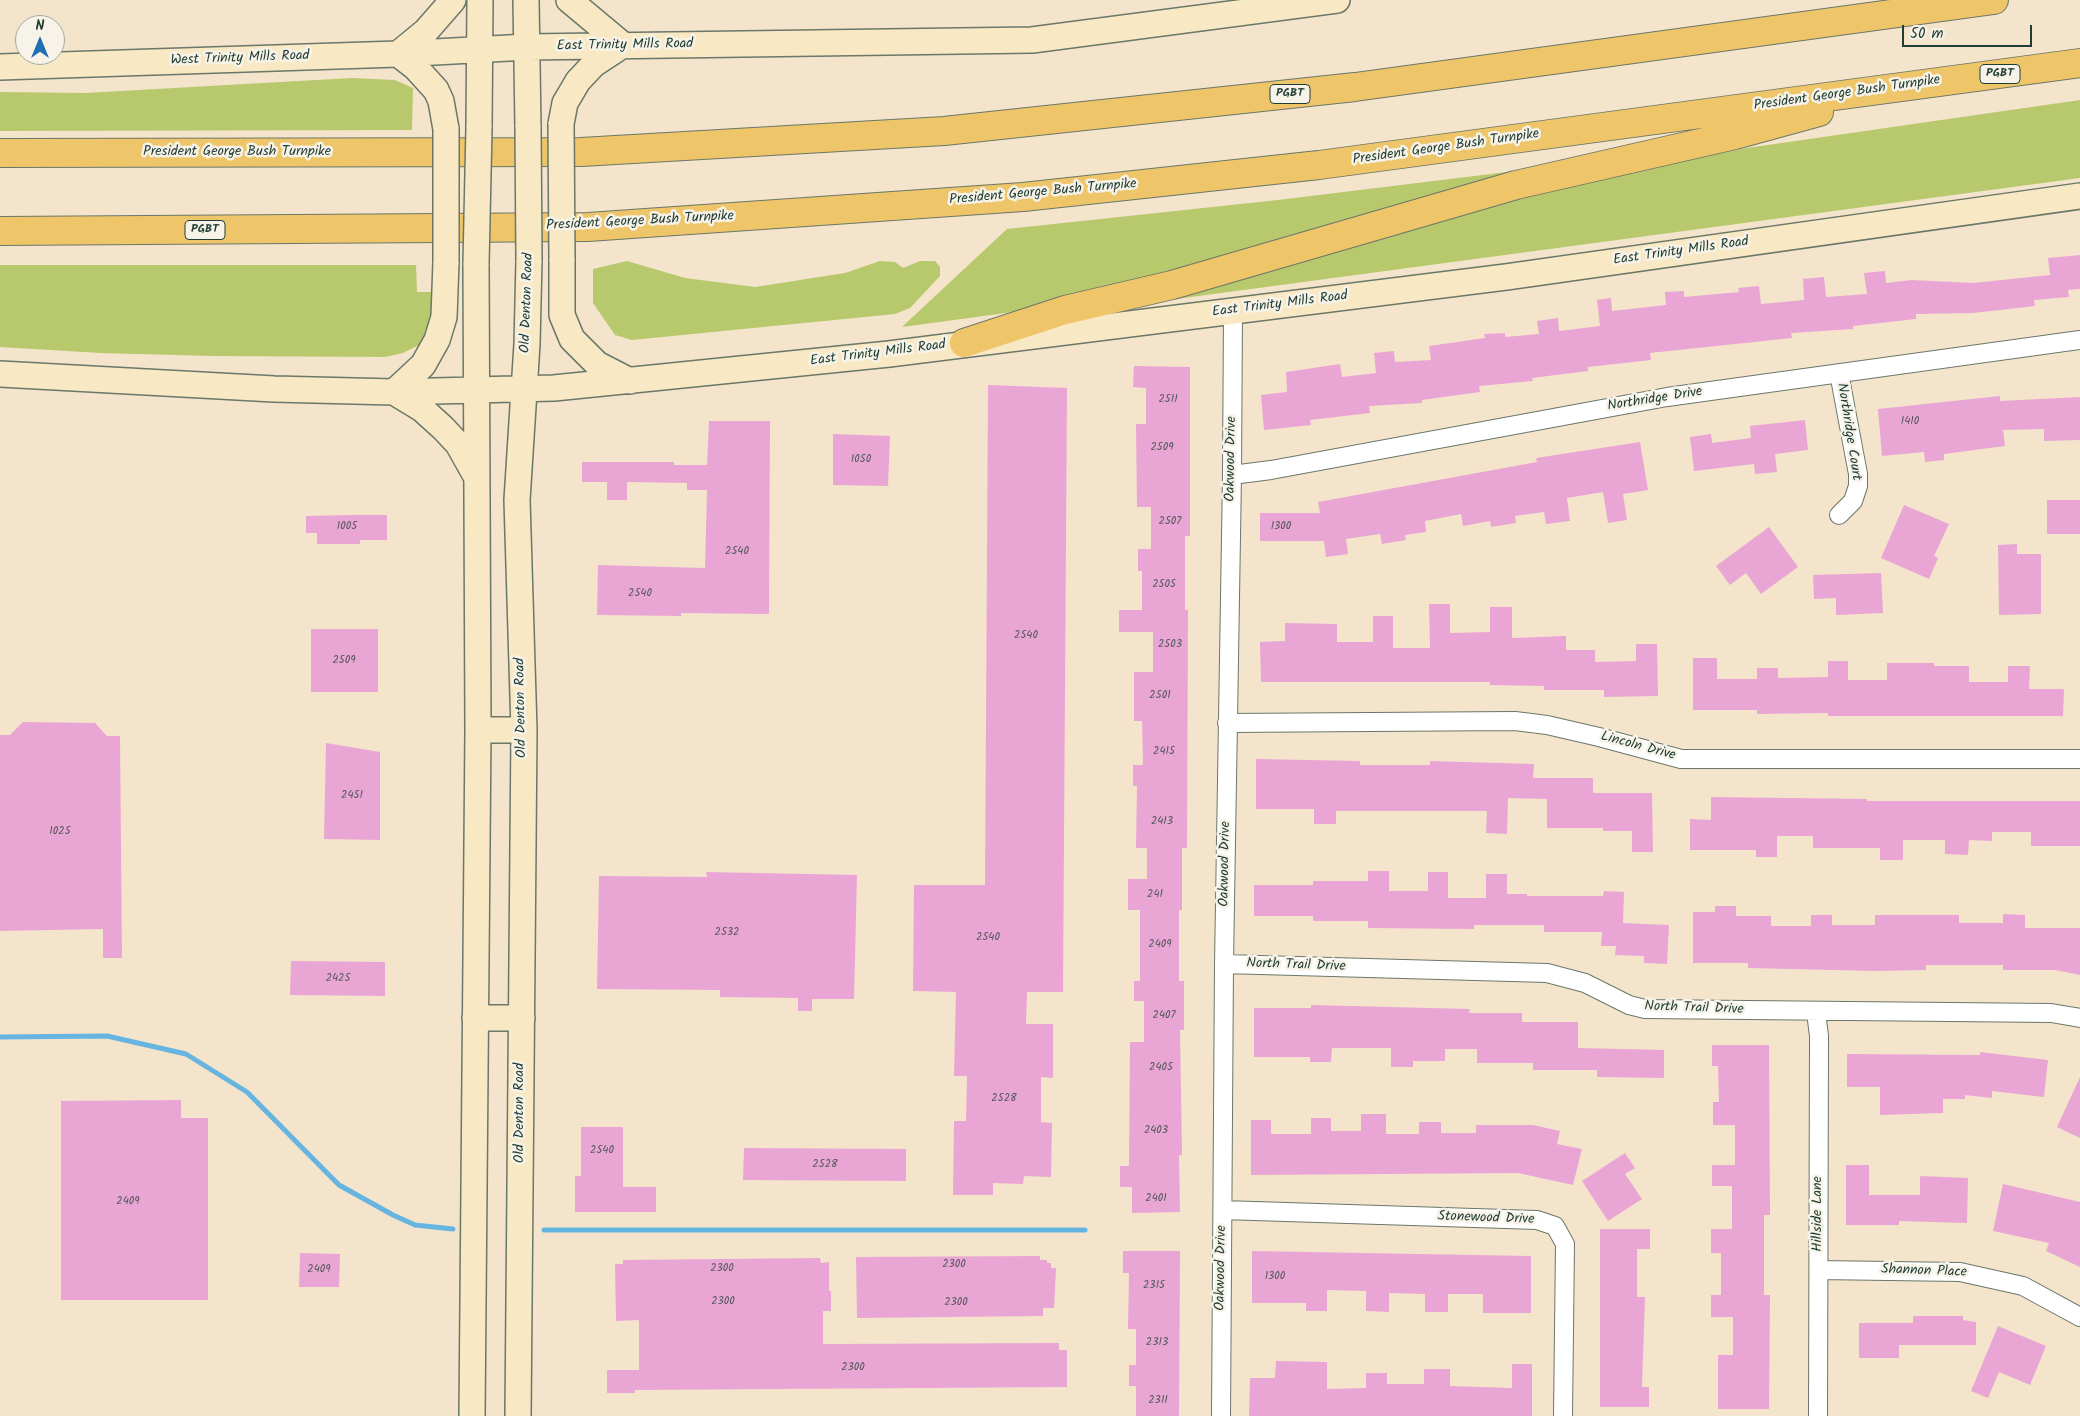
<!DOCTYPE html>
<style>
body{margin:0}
#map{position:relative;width:2080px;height:1416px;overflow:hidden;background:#f4e4cc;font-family:Kalam,sans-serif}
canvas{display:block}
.north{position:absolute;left:15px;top:15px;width:50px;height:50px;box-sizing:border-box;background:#f7f3e8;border:1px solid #a1aaa0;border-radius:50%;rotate:0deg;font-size:14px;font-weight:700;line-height:20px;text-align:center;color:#1f3d34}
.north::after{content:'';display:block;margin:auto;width:18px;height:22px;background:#1f6fb2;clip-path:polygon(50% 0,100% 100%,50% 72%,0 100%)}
.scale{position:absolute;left:1902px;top:25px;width:130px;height:22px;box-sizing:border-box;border:2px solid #1f3d34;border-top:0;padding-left:6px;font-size:15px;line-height:18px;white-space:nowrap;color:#1f3d34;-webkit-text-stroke:4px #f7f3e8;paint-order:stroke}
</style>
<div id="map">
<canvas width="2080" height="1416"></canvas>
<div class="north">N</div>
<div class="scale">50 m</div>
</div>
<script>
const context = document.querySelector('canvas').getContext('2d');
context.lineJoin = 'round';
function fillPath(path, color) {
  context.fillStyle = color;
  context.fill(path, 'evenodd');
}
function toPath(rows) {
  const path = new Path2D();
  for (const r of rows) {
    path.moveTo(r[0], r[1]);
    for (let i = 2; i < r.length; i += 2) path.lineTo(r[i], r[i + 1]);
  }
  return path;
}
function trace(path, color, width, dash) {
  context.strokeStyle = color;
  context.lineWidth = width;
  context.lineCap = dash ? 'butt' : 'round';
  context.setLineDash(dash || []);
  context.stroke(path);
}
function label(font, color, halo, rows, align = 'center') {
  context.font = font + ' Kalam,sans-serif';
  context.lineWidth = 5;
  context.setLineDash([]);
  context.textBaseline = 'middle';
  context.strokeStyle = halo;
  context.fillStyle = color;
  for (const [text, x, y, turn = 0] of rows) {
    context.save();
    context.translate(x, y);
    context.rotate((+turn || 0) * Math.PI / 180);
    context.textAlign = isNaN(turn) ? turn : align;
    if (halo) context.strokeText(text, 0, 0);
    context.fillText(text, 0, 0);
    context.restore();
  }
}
fillPath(toPath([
 [352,78,395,80,413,88,412,130,0,131,0,92,85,93],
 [2080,100,2080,178,1124,306,1501,199,1649,167,1747,148],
 [1548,167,1160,280,1028,310,902,327,1007,229,1278,200],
 [627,261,685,278,755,287,845,273,880,261,895,262,903,268,920,261,935,261,940,267,940,276,910,308,895,314,632,340,615,335,593,303,593,269],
 [0,265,416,265,417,292,435,292,434,317,425,342,403,353,385,357,212,356,100,353,0,347]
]), '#b7c96c');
trace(toPath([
 [0,1037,107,1036,186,1054,247,1092,339,1185,393,1215,415,1225,453,1229],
 [544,1230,1085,1230]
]), '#66b4e0', 5);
fillPath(toPath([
 [2080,255,2080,289,2068,290,2069,297,2034,300,2035,306,1973,313,1916,314,1916,319,1853,326,1853,329,1791,333,1792,338,1650,353,1651,360,1588,367,1588,371,1532,378,1533,381,1479,386,1480,392,1422,400,1422,403,1369,406,1370,413,1310,420,1311,425,1264,430,1261,395,1287,392,1286,372,1340,364,1342,377,1376,373,1374,353,1394,351,1395,362,1431,360,1429,346,1485,338,1484,334,1505,333,1505,337,1539,334,1537,321,1558,318,1559,331,1600,326,1597,300,1611,298,1612,311,1666,305,1665,292,1684,291,1684,297,1739,292,1738,288,1759,286,1761,304,1804,300,1803,279,1824,277,1826,297,1867,294,1864,273,1885,271,1886,283,1912,280,1973,283,2050,275,2048,258],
 [1134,366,1190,367,1190,536,1185,536,1185,610,1188,610,1187,848,1182,848,1182,910,1179,910,1179,981,1184,981,1184,1030,1180,1030,1182,1155,1179,1155,1180,1212,1132,1213,1132,1187,1120,1187,1120,1166,1129,1166,1130,1042,1144,1042,1144,1001,1134,1001,1134,981,1140,981,1140,910,1128,910,1128,879,1147,879,1147,848,1136,848,1137,786,1133,786,1133,765,1143,765,1142,721,1134,721,1134,672,1153,672,1153,632,1119,632,1119,610,1142,610,1142,571,1138,571,1138,549,1151,549,1151,507,1137,507,1136,424,1146,424,1146,388,1133,387],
 [988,385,1067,388,1063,992,1027,992,1026,1024,1053,1024,1053,1078,1041,1077,1041,1122,1052,1123,1051,1177,1024,1176,1023,1184,993,1183,993,1195,953,1195,954,1121,966,1121,967,1076,954,1076,956,992,913,991,914,885,985,885],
 [2000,396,2000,401,2080,397,2080,440,2044,441,2044,429,2003,430,2005,446,1944,454,1944,460,1925,462,1924,452,1882,456,1878,409],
 [1805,420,1808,450,1775,454,1777,472,1755,474,1754,464,1694,471,1690,437,1711,434,1712,443,1751,438,1750,426],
 [709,421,770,421,769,614,681,613,681,616,597,615,598,565,705,568,707,490,687,490,687,483,627,482,627,500,607,500,607,482,582,482,582,462,674,462,674,465,707,465],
 [833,434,890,436,888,486,833,485],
 [1640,442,1648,490,1623,494,1627,520,1608,523,1603,492,1567,498,1570,521,1546,524,1544,512,1515,516,1516,523,1491,527,1490,521,1463,526,1461,514,1425,521,1426,532,1405,535,1406,540,1382,544,1380,534,1346,539,1348,554,1326,557,1324,541,1260,541,1260,513,1320,513,1318,502,1537,462,1536,458],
 [2047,500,2080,500,2080,534,2047,534],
 [1904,505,1949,524,1934,556,1938,558,1929,579,1881,558],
 [351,515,387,515,387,540,360,540,360,544,317,544,317,533,306,533,306,516],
 [1769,527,1798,567,1761,594,1746,573,1730,585,1716,566],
 [2017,544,2017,554,2041,554,2041,614,1999,615,1998,545],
 [1881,573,1883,613,1836,615,1836,598,1814,599,1813,575],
 [1429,604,1450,604,1450,633,1490,632,1490,607,1512,607,1512,638,1566,636,1566,650,1595,650,1595,662,1636,661,1636,644,1657,644,1658,696,1604,697,1604,690,1544,690,1544,686,1490,685,1490,682,1261,682,1260,642,1285,641,1285,623,1337,624,1337,642,1373,642,1373,616,1393,616,1393,648,1430,648],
 [311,629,378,629,378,692,311,692],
 [1693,658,1717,658,1717,679,1757,679,1757,668,1778,668,1778,678,1828,677,1828,661,1848,661,1848,680,1887,680,1887,663,1934,663,1934,666,1969,666,1969,682,2008,682,2008,666,2030,666,2029,689,2064,689,2063,716,1828,716,1828,713,1757,714,1757,710,1693,710],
 [23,722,95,723,107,736,120,736,122,958,103,958,103,929,0,931,0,735,10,735],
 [326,743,380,752,380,840,324,839],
 [1256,759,1360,761,1360,765,1430,765,1430,761,1534,764,1533,778,1593,778,1593,793,1652,793,1653,852,1632,852,1632,831,1603,831,1603,828,1547,828,1547,799,1508,798,1507,834,1486,833,1487,811,1336,811,1336,824,1314,824,1314,809,1256,809],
 [1711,797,1867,799,1867,801,2080,801,2080,846,2031,846,2031,832,1992,832,1992,841,1969,840,1968,855,1945,854,1945,840,1903,840,1903,860,1880,860,1880,848,1813,848,1813,836,1777,836,1777,857,1756,857,1756,850,1690,850,1690,819,1711,820],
 [1368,871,1389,871,1389,891,1428,891,1428,872,1448,872,1448,898,1486,898,1486,874,1507,874,1507,894,1527,894,1527,896,1603,896,1604,891,1624,892,1623,923,1669,925,1667,964,1644,963,1644,956,1615,955,1616,946,1601,946,1602,932,1544,932,1544,925,1474,925,1474,929,1368,928,1368,921,1313,921,1313,916,1254,916,1254,885,1313,885,1313,881,1368,881],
 [706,872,857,875,854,999,812,999,812,1011,798,1011,798,998,720,997,720,990,597,989,599,876,707,877],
 [1715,906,1736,906,1736,916,1771,916,1771,926,1811,926,1811,915,1832,915,1832,925,1875,925,1875,915,1959,915,1959,923,2003,923,2003,914,2025,915,2025,928,2080,928,2080,975,2055,970,2003,970,2003,965,1926,965,1926,970,1875,971,1748,968,1748,963,1693,963,1693,912,1715,912],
 [291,961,385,962,385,996,290,995],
 [1311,1005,1470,1009,1469,1013,1522,1013,1522,1022,1578,1022,1578,1048,1664,1050,1664,1078,1597,1077,1597,1070,1533,1070,1533,1063,1477,1063,1477,1049,1445,1049,1445,1061,1413,1061,1413,1067,1391,1067,1391,1048,1332,1048,1331,1062,1310,1062,1310,1057,1254,1057,1254,1008,1311,1008],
 [1712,1045,1769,1045,1770,1215,1764,1215,1764,1295,1770,1295,1769,1409,1718,1409,1718,1355,1733,1355,1733,1317,1711,1317,1711,1295,1721,1295,1721,1253,1711,1253,1711,1229,1732,1229,1732,1186,1712,1186,1712,1165,1735,1165,1735,1125,1713,1125,1713,1102,1719,1102,1718,1066,1712,1066],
 [1980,1052,2048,1060,2044,1097,1992,1091,1992,1098,1965,1095,1965,1099,1943,1099,1943,1113,1880,1115,1880,1087,1847,1087,1847,1054,1980,1055],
 [2080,1077,2080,1138,2057,1127],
 [181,1100,181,1118,208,1118,208,1300,61,1300,61,1101],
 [1361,1114,1386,1114,1386,1134,1419,1134,1419,1122,1441,1122,1441,1133,1476,1133,1476,1125,1533,1125,1560,1131,1557,1144,1582,1149,1573,1185,1518,1173,1251,1175,1251,1120,1271,1120,1271,1134,1311,1134,1311,1118,1331,1118,1331,1131,1361,1131],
 [581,1127,623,1127,623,1187,656,1187,656,1212,575,1212,575,1176,581,1176],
 [744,1148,906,1149,906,1181,743,1180],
 [1625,1153,1635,1168,1625,1174,1642,1199,1608,1221,1582,1181],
 [1846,1165,1869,1165,1869,1195,1920,1195,1920,1176,1968,1178,1967,1223,1899,1221,1899,1225,1846,1225],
 [2003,1184,2080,1202,2080,1267,2046,1251,2049,1243,1993,1231],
 [1600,1229,1650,1229,1650,1249,1637,1249,1637,1297,1645,1297,1642,1387,1649,1387,1649,1407,1600,1407],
 [1123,1251,1180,1251,1179,1416,1136,1416,1136,1386,1129,1386,1129,1365,1136,1365,1136,1329,1128,1329,1129,1273,1123,1273],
 [1252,1251,1531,1256,1531,1313,1483,1313,1483,1294,1448,1294,1448,1312,1425,1312,1425,1294,1389,1293,1389,1312,1366,1311,1366,1291,1327,1290,1327,1311,1306,1311,1306,1303,1252,1303],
 [300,1253,340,1254,339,1287,299,1287],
 [1040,1256,1040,1260,1047,1260,1047,1263,1051,1263,1051,1268,1056,1268,1054,1308,1043,1308,1043,1316,857,1318,856,1257],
 [820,1258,821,1263,829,1262,829,1291,831,1291,831,1311,823,1311,823,1344,1059,1343,1059,1350,1067,1350,1067,1387,635,1390,635,1393,607,1393,607,1370,639,1370,639,1320,616,1321,615,1264,623,1264,623,1260],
 [1913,1316,1963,1316,1963,1320,1976,1322,1976,1345,1899,1345,1899,1358,1859,1358,1859,1323,1913,1323],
 [1998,1326,2046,1346,2030,1385,1999,1372,1988,1398,1971,1391],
 [1276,1361,1327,1362,1327,1389,1366,1388,1366,1373,1387,1373,1387,1384,1424,1384,1424,1369,1450,1369,1450,1386,1512,1388,1512,1364,1532,1364,1532,1416,1249,1416,1250,1378,1275,1378]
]), '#e9a6d4');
const street = toPath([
 [1839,373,1858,474,1858,486,1853,501,1839,515],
 [1232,475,1271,470,1667,397,2080,340],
 [1227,723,1515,721,1547,725,1599,737,1681,759,2080,759],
 [1224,964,1547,973,1585,983,1629,1005,1645,1009,2051,1013,2080,1018],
 [1816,1012,1819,1036,1818,1416],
 [1223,1210,1537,1220,1555,1226,1565,1244,1563,1416],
 [1819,1270,1960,1272,2023,1286,2080,1317],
 [1221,1416,1224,964,1232,475,1233,311]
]);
const secondary = toPath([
 [526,0,528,127],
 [569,0,623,45],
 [398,54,416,68,436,90,441,101,446,129],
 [398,54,426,31,453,0],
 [0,67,398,54,527,47,1032,40,1337,0],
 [561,124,565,103,578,81,594,64,623,45],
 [479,128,480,0],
 [562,259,562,315,572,339,597,364,630,381],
 [0,374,274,389,394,392,554,388,889,354,1506,277,2080,196],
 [394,392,423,365,437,340,444,317,446,262],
 [394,392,422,409,443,428,458,444,476,476],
 [478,730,524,730],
 [475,1018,522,1018],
 [472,1416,478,730,476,263],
 [518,1416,524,730,517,500,527,344,529,260]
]);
const highway = toPath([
 [0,153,581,152,944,131,1355,87,1994,0],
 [0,231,588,227,1023,197,1319,165,2080,63],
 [964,343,1065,310,1172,285,1516,185,1735,135,1819,112]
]);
trace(street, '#6a7769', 20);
trace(secondary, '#6a7769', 28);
trace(highway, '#6a7769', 30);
trace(street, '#fff', 18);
trace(secondary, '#f8e8c3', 25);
trace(highway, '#eec569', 28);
const secondaryBridge = toPath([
 [561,124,562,259],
 [528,127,529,260],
 [446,129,446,262],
 [476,263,479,128]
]);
trace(secondaryBridge, '#6a7769', 28, []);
trace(secondaryBridge, '#f8e8c3', 25);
label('11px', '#52575c', null, [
 ["2511",1168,400],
 ["1410",1910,422],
 ["2509",1162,448],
 ["1050",861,460],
 ["2507",1170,522],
 ["1005",347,527],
 ["1300",1281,527],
 ["2540",737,552],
 ["2505",1164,585],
 ["2540",640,594],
 ["2540",1026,636],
 ["2503",1170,645],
 ["2509",344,661],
 ["2501",1160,696],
 ["2415",1164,752],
 ["2451",352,796],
 ["2413",1162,822],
 ["1025",60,832],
 ["241",1155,895],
 ["2532",727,933],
 ["2540",988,938],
 ["2409",1160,945],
 ["2425",338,979],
 ["2407",1164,1016],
 ["2405",1161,1068],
 ["2528",1004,1099],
 ["2403",1156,1131],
 ["2540",602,1151],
 ["2528",825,1165],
 ["2401",1156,1199],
 ["2409",128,1202],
 ["2300",954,1265],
 ["2300",722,1269],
 ["2409",319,1270],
 ["1300",1275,1277],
 ["2315",1154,1286],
 ["2300",723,1302],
 ["2300",956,1303],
 ["2313",1157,1343],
 ["2300",853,1368],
 ["2311",1158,1401]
]);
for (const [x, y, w] of [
 [2000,74,40],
 [1290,94,40],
 [205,230,40]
]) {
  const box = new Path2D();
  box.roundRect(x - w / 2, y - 9.5, w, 19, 4);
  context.fillStyle = '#f7f3e8';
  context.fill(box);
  trace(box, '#1f3d34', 1);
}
label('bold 12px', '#1f3d34', null, [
 ["PGBT",2000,74],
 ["PGBT",1290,94],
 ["PGBT",205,230]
]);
label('14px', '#1f3d34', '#f7f3e8', [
 ["East Trinity Mills Road",625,46,-1],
 ["West Trinity Mills Road",240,59,-2],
 ["President George Bush Turnpike",1847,94,-8],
 ["President George Bush Turnpike",1446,148,-8],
 ["President George Bush Turnpike",237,153],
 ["President George Bush Turnpike",1043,193,-5],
 ["President George Bush Turnpike",640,222,-3],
 ["East Trinity Mills Road",1681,252,-8],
 ["Old Denton Road",528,303,-88],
 ["East Trinity Mills Road",1280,305,-7],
 ["East Trinity Mills Road",878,354,-7],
 ["Northridge Drive",1655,400,-9],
 ["Northridge Court",1848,432,81],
 ["Oakwood Drive",1232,459,-89],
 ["Old Denton Road",522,708,-91],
 ["Lincoln Drive",1638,747,15],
 ["Oakwood Drive",1226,864,-89],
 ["North Trail Drive",1296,966,2],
 ["North Trail Drive",1694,1009,2],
 ["Old Denton Road",521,1113,-90],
 ["Hillside Lane",1819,1214,-90],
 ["Stonewood Drive",1486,1219,2],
 ["Oakwood Drive",1222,1268,-89],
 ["Shannon Place",1924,1272,2]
]);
</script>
